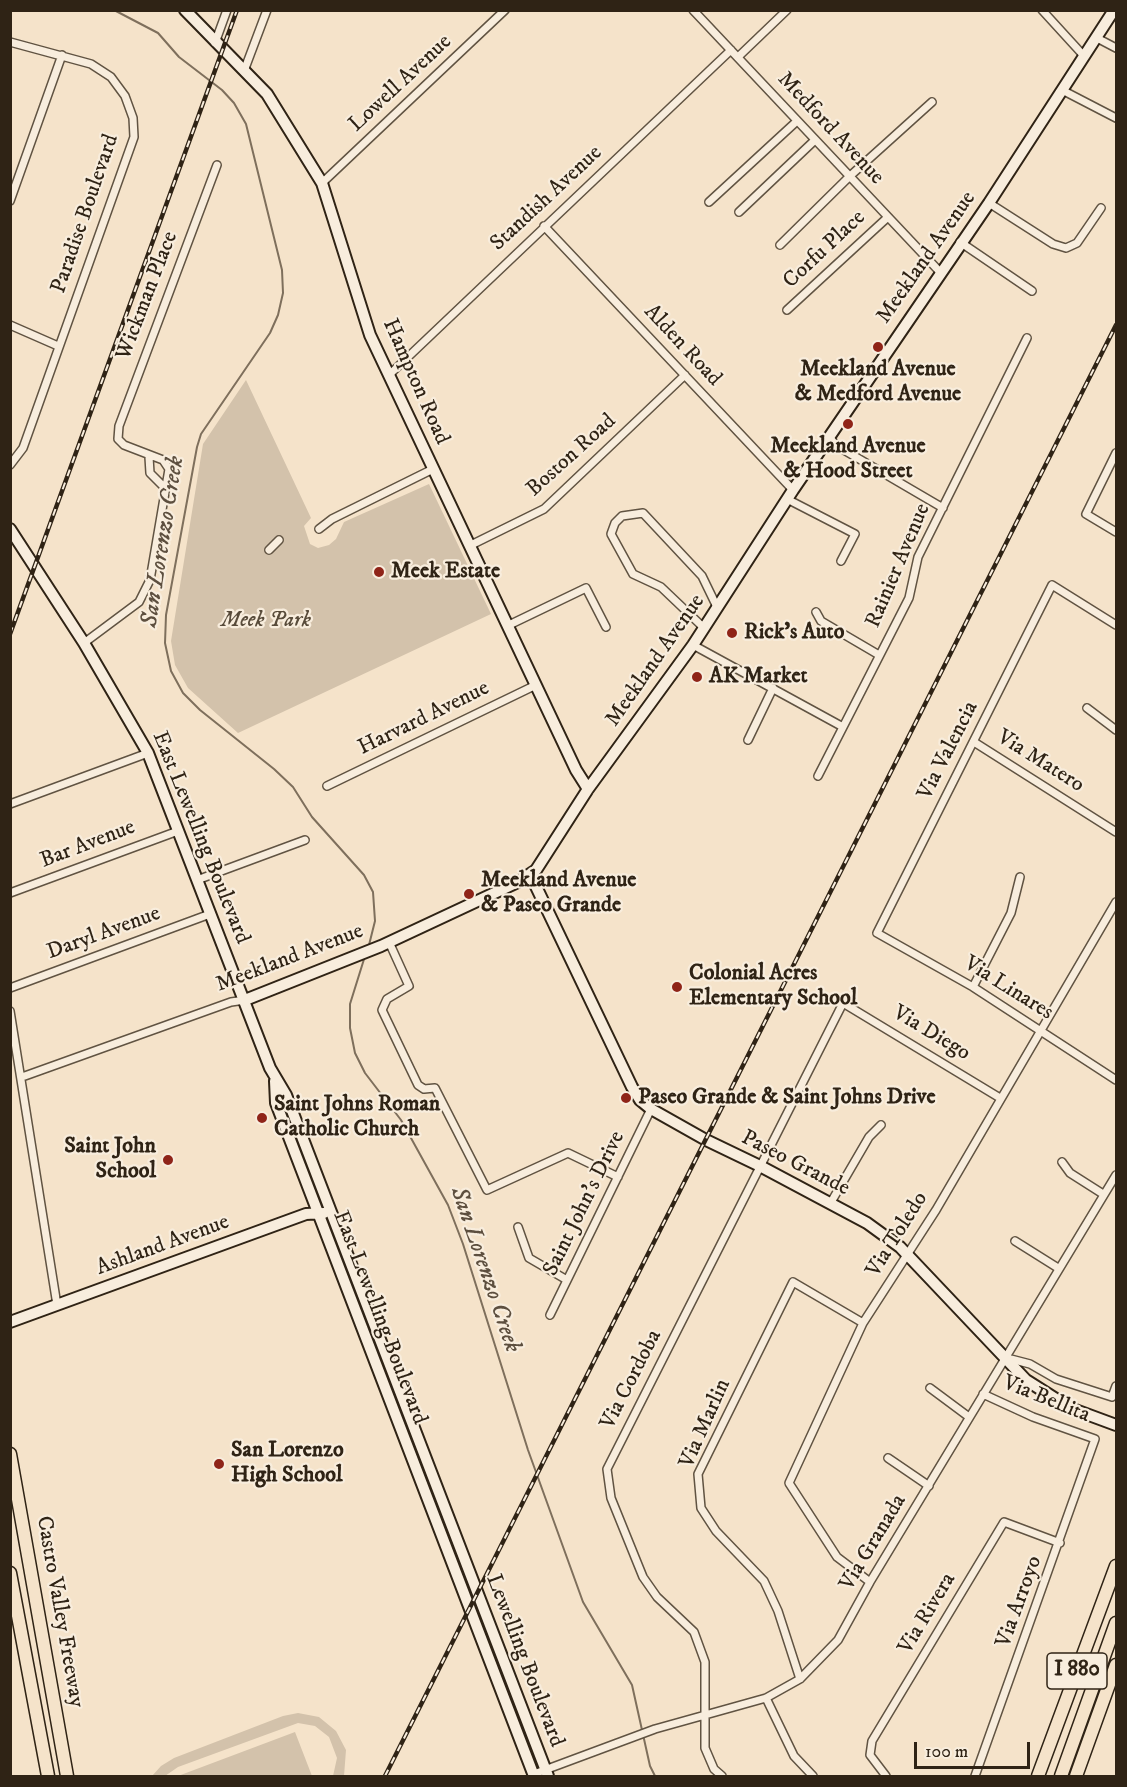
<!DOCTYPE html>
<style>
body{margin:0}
#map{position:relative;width:1127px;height:1787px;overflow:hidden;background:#f5e3ca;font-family:"IM FELL DW Pica",serif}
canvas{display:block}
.frame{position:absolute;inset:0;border:12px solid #2f2315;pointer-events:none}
.scale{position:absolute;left:914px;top:1742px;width:116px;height:27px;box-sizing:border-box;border:3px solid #2f2315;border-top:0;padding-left:8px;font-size:18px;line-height:21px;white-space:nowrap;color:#2f2315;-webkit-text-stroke:4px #f8eddd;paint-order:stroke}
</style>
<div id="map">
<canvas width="1127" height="1787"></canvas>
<div class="frame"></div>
<div class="scale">100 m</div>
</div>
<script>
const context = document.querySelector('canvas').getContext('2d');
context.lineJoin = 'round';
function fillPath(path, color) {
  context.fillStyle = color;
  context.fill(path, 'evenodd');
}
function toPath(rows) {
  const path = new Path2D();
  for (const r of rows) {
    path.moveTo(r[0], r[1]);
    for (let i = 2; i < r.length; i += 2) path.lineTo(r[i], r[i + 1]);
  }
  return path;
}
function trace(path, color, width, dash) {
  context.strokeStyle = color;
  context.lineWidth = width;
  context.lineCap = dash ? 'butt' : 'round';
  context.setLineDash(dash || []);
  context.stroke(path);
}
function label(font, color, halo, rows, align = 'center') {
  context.font = font + ' "IM FELL DW Pica",serif';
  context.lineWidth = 4.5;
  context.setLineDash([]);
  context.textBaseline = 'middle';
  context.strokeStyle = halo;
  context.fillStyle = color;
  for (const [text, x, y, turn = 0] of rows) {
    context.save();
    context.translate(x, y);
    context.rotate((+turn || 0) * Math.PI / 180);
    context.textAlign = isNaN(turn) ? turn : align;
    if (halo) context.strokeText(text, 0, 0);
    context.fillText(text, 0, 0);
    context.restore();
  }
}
fillPath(toPath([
 [246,380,311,518,304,526,310,544,318,548,329,545,336,539,344,522,429,484,491,614,238,733,188,688,175,665,171,641,203,444],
 [298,1713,319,1717,336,1731,346,1750,344,1776,333,1776,337,1758,329,1737,315,1726,298,1723,178,1767,165,1776,152,1776,161,1766,174,1758,283,1716],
 [295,1732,312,1776,178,1776]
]), '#d3c2ab');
trace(toPath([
 [114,10,158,33,179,57,222,90,234,103,246,124,282,270,283,293,278,315,270,333,201,434,197,447,166,615,165,643,171,671,183,693,200,710,274,769,293,787,312,817,364,875,373,892,375,921,369,945],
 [365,956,350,1004,350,1028,355,1053,365,1073,401,1120,448,1205,463,1244,528,1450,583,1602,632,1685,650,1766,655,1776]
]), '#7e6f5c', 2);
const street = toPath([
 [693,10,940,272],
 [1042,10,1084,56],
 [1097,38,1116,48],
 [10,42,91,64,111,77,125,96,133,118,134,137,23,448,10,465],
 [215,43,227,10],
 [738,57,787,10],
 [244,71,267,10],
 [1062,90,1116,118],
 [322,183,505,10],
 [10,201,62,55],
 [709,202,797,121],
 [989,203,1053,244,1066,248,1077,243,1101,208],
 [739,212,815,140],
 [544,226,793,490],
 [960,242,1032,291],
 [780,245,850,176,932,102],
 [787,310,888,217],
 [10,325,58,346],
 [389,375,731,50],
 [830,438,837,446,943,508],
 [1116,453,1086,514,1116,532],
 [149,457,150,473,164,487],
 [787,499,855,534,841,561],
 [319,529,332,519,433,469],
 [471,545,544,509,685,375],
 [269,550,279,540],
 [816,612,821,621,879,655],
 [509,625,586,588,606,627],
 [1116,625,1052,585,877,933,973,987,1116,1080],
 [704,628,661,587,633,574,611,534,615,523,622,516,643,513,702,576,717,607],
 [84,643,139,602,150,580,169,469,163,460,124,445,118,439,119,426,217,165],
 [693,645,843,727],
 [1087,708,1116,730],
 [748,740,773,688],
 [974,742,1116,832],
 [818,776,909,598,918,557,1027,338],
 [327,786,536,685],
 [10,804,148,753],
 [197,880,305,840],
 [10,893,178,831],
 [389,942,409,986,387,999,382,1010,418,1085,424,1089,435,1088,487,1190,568,1153,618,1177],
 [973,987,1011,913,1020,877],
 [10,988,210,914],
 [10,1011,57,1305],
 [22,1077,231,1002,245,1000],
 [1062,1162,1070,1173,1103,1194],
 [830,1204,869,1137,881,1125],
 [518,1227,529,1258,567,1280],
 [1015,1241,1058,1268],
 [550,1315,651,1109],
 [1007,1358,1030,1364,1056,1379,1112,1397,1116,1386],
 [930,1388,969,1417],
 [888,1458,929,1486],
 [870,1582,837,1557,789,1483,863,1323,936,1210,1116,902],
 [800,1679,778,1611,764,1581,716,1531,701,1508,698,1474,793,1282,863,1323],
 [766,1698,794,1756,813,1776],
 [534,1774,655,1729,766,1698,800,1679,838,1640,870,1582,1116,1175],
 [722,1776,714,1769,705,1748,705,1662,694,1632,657,1597,643,1577,611,1498,607,1469,843,1003,1000,1098],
 [886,1776,870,1755,872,1741,1004,1522,1060,1543],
 [975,1776,1095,1439,1033,1417,983,1394]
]);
const secondary = toPath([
 [185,10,267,94,322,183,370,335,576,770,588,789],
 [10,529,84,643,148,753,270,1068,286,1095,548,1776],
 [531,876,632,1087,640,1100,651,1109,706,1140,760,1166,867,1223,900,1247,1026,1380,1070,1408,1116,1425],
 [245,1000,381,946,518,882,536,870,588,789,693,645,793,490,989,203,1114,10],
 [275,1081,276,1103,534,1776],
 [10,1322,306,1214,324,1213]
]);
const highway = toPath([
 [10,1454,67,1776],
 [10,1573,48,1776],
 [1038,1776,1116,1566],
 [1061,1776,1116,1623],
 [1076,1776,1116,1665]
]);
trace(street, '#605342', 10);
trace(secondary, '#2f2315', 14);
trace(highway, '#2f2315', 15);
trace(street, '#f8eddd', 7);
trace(secondary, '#f8eddd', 10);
trace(highway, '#f5e3ca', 12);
const rail = toPath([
 [10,634,237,10],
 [385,1776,1116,325]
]);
trace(rail, '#2f2315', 4.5);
trace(rail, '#f8eddd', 2, [7]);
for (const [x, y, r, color] of [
 [878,347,6,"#8f2418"],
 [848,424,6,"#8f2418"],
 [379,572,6,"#8f2418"],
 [732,633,6,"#8f2418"],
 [697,677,6,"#8f2418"],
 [469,894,6,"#8f2418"],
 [677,987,6,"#8f2418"],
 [626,1098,6,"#8f2418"],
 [262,1118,6,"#8f2418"],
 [168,1160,6,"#8f2418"],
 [219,1464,6,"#8f2418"]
]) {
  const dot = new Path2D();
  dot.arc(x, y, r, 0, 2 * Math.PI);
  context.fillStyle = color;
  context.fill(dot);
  trace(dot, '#f8eddd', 2);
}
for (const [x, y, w] of [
 [1077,1671,60]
]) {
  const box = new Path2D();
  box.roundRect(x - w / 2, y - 18, w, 36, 4.5);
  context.fillStyle = '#f8eddd';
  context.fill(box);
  trace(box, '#2f2315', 1.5);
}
label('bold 21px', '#2f2315', null, [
 ["I 880",1077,1671]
]);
label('22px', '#2f2315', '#f8eddd', [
 ["Lowell Avenue",401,84,-43],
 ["Medford Avenue",830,129,47],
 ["Standish Avenue",547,199,-43],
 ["Paradise Boulevard",86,214,-71],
 ["Corfu Place",825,250,-43],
 ["Meekland Avenue",927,258,-55],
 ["Wickman Place",148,296,-69],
 ["Alden Road",682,346,47],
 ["Hampton Road",415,382,66],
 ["Boston Road",572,456,-42],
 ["Rainier Avenue",899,566,-67],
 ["Meekland Avenue",656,661,-55],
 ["Harvard Avenue",424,719,-26],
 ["Via Valencia",949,751,-63],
 ["Via Matero",1040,762,32],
 ["East Lewelling Boulevard",200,838,68],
 ["Bar Avenue",88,845,-21],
 ["Daryl Avenue",104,934,-20],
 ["Meekland Avenue",290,959,-21],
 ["Via Linares",1008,989,32],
 ["Via Diego",931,1034,31],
 ["Paseo Grande",795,1164,27],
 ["Saint John's Drive",585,1204,-64],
 ["Via Toledo",898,1235,-58],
 ["Ashland Avenue",163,1246,-20],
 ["East Lewelling Boulevard",379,1318,69],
 ["Via Cordoba",632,1380,-63],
 ["Via Bellita",1046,1400,22],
 ["Via Marlin",706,1424,-66],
 ["Via Granada",874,1543,-59],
 ["Via Arroyo",1020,1602,-70],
 ["Castro Valley Freeway",59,1612,80],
 ["Via Rivera",928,1614,-59],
 ["Lewelling Boulevard",524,1661,69]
]);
label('bold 22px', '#2f2315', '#f8eddd', [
 ["Meekland Avenue",878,370,"center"],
 ["& Medford Avenue",878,395,"center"],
 ["Meekland Avenue",848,447,"center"],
 ["& Hood Street",848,472,"center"],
 ["Meek Estate",391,572],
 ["Rick's Auto",744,633],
 ["AK Market",709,677],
 ["Meekland Avenue",481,881],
 ["& Paseo Grande",481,906],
 ["Colonial Acres",689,974],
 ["Elementary School",689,999],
 ["Paseo Grande & Saint Johns Drive",638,1098],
 ["Saint Johns Roman",274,1105],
 ["Catholic Church",274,1130],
 ["Saint John",156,1147,"right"],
 ["School",156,1172,"right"],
 ["San Lorenzo",231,1451],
 ["High School",231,1476]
], 'left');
label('italic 22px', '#584b3a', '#f8eddd', [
 ["Meek Park",266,621]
]);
label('italic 24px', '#5d4f3f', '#f8eddd', [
 ["San Lorenzo Creek",164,542,-81],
 ["San Lorenzo Creek",484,1270,71]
]);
</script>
